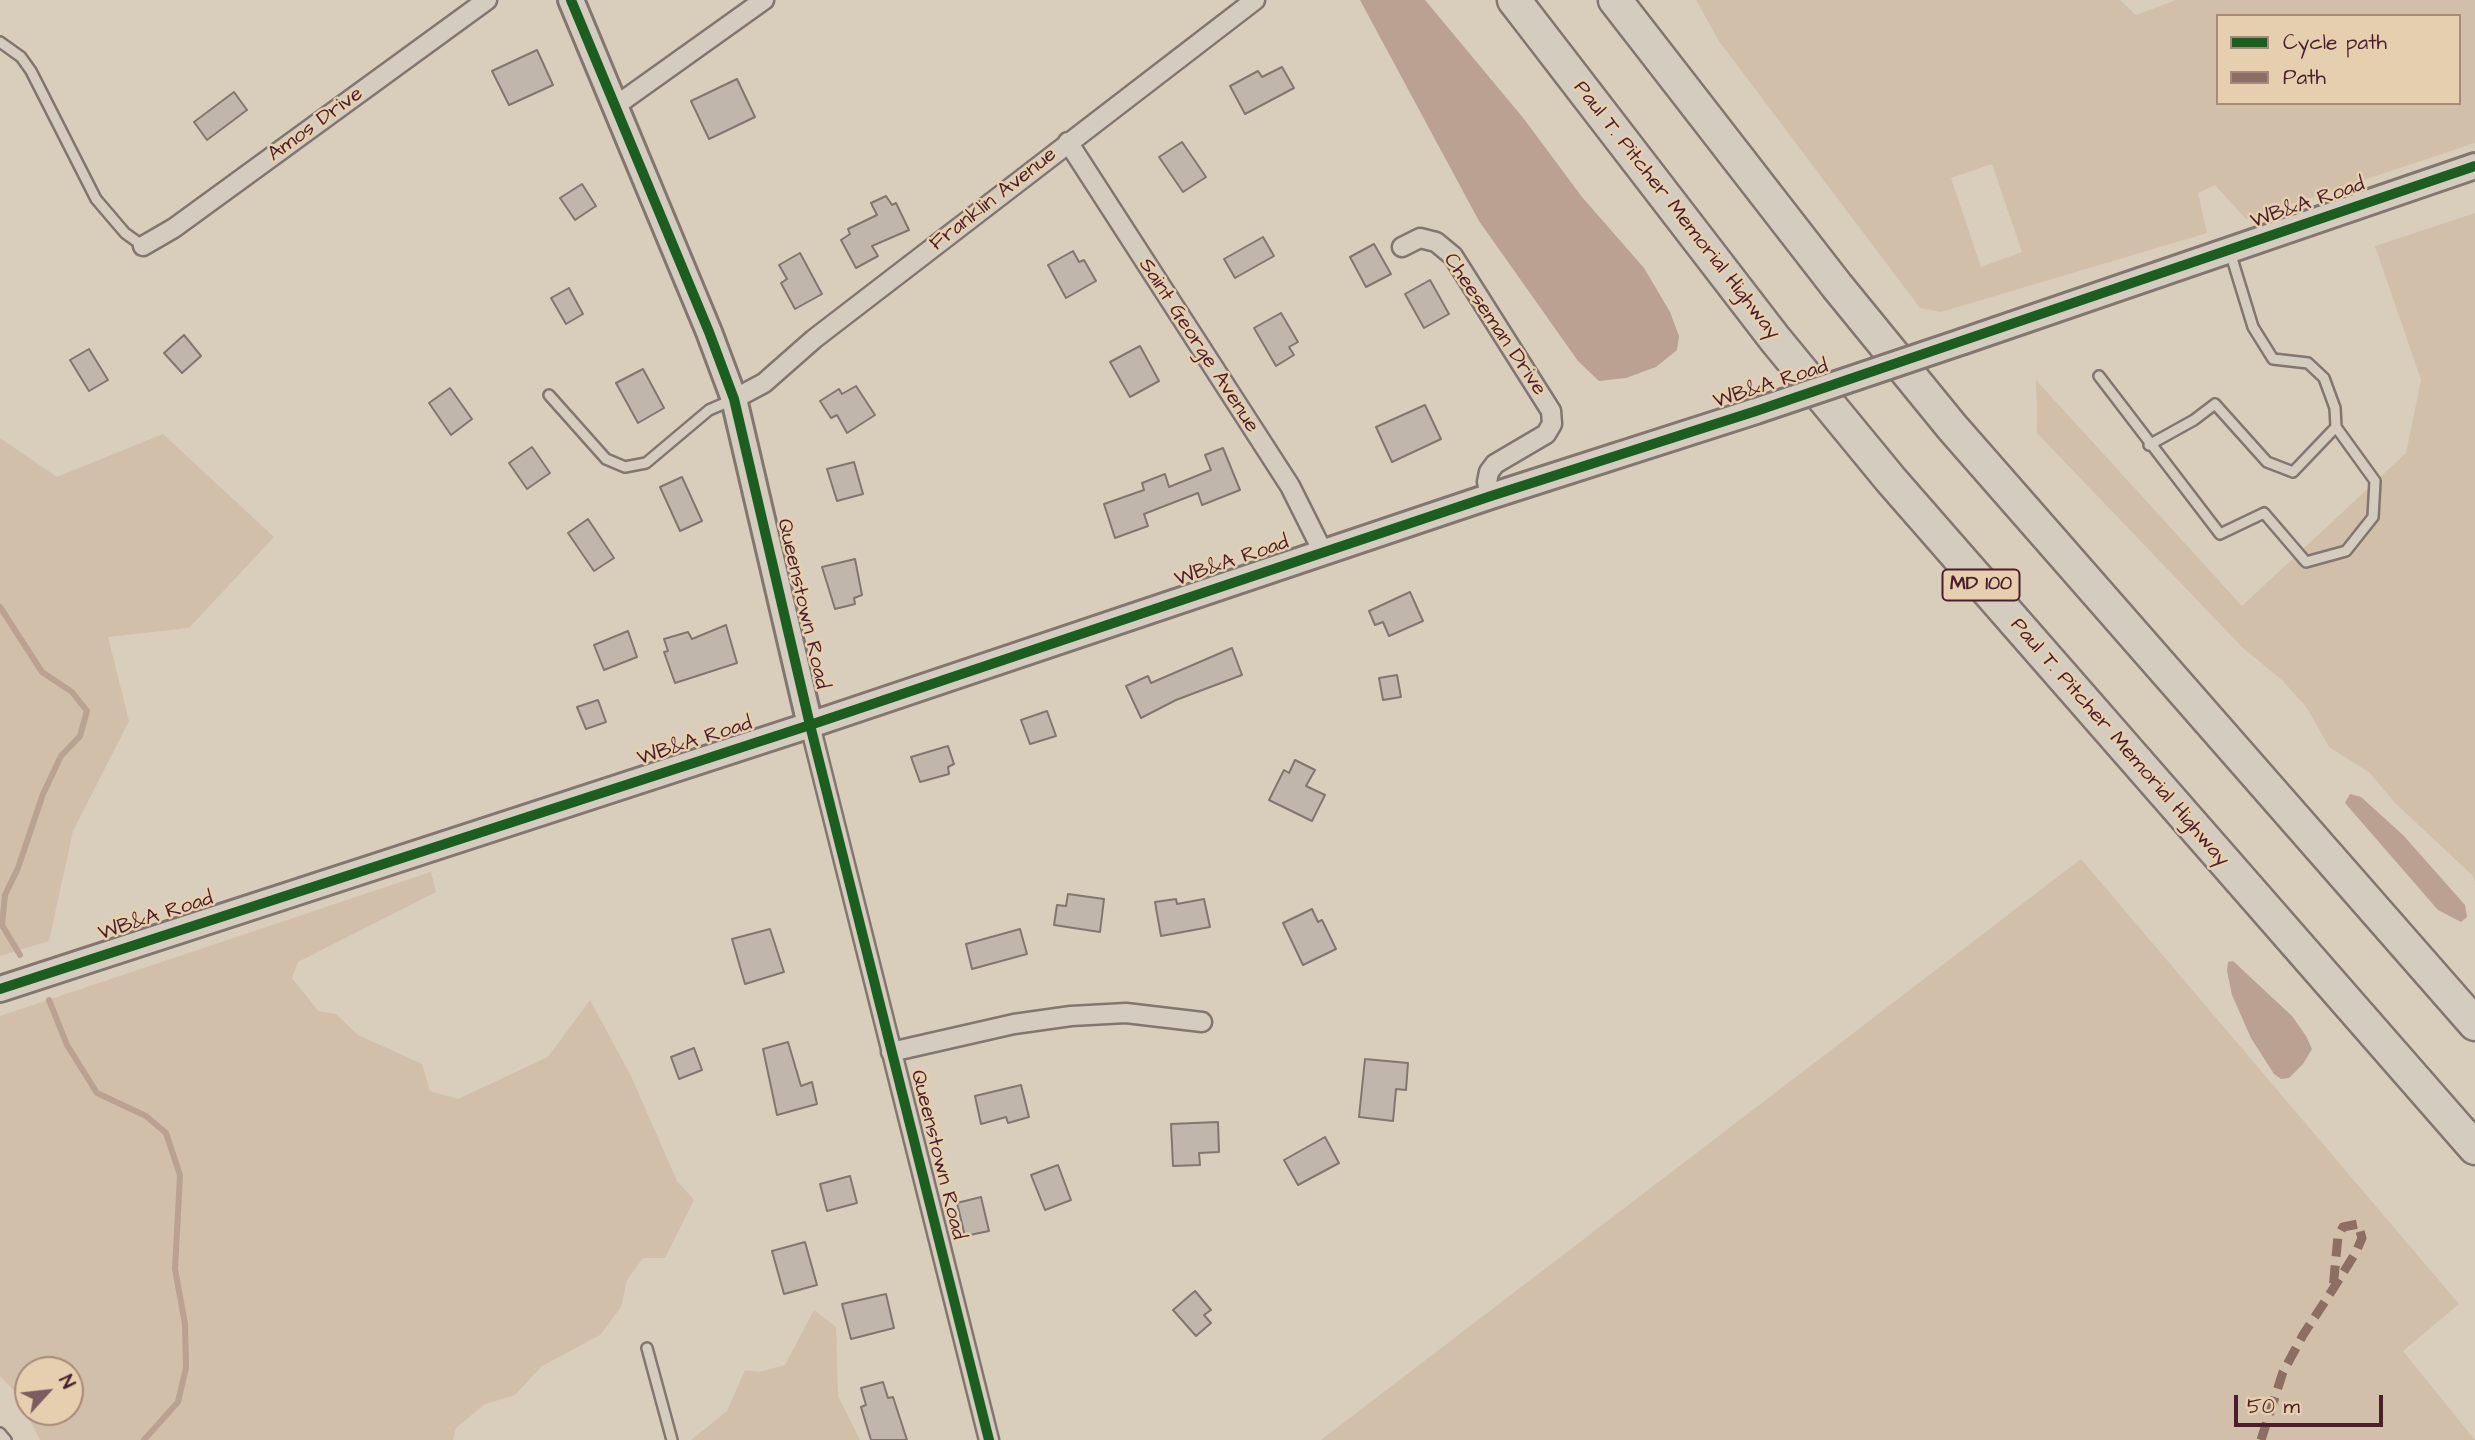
<!DOCTYPE html>
<style>
body{margin:0}
#map{position:relative;width:2475px;height:1440px;overflow:hidden;background:#d9cdbc;font-family:"Architects Daughter",sans-serif}
canvas{display:block}
.legend{position:absolute;left:2216px;top:14px;width:245px;height:91px;box-sizing:border-box;background:#e6cfaf;border:2px solid #a8897a;margin:0;padding:9px 12px;list-style:none;font-size:21px;color:#4a1f2b}
.legend li{display:flex;align-items:center;gap:14px;height:35px}
.legend b{width:35px;border:2px solid #a8897a}
.north{position:absolute;left:14px;top:1356px;width:70px;height:70px;box-sizing:border-box;background:#e6cfaf;border:2px solid #a8897a;border-radius:50%;rotate:63deg;font-size:19px;font-weight:700;line-height:28px;text-align:center;color:#4a1f2b}
.north::after{content:'';display:block;margin:auto;width:24px;height:32px;background:#7c5c5e;clip-path:polygon(50% 0,100% 100%,50% 72%,0 100%)}
.scale{position:absolute;left:2234px;top:1395px;width:149px;height:32px;box-sizing:border-box;border:4px solid #4a1f2b;border-top:0;padding-left:9px;font-size:21px;line-height:24px;white-space:nowrap;color:#4a1f2b;-webkit-text-stroke:5px #e6cfaf;paint-order:stroke}
</style>
<div id="map">
<canvas width="2475" height="1440"></canvas>
<ul class="legend">
<li><b style="height:9px;background:#1b5e20"></b>Cycle path</li>
<li><b style="height:9px;background:#8d6e63"></b>Path</li>
</ul>
<div class="north">N</div>
<div class="scale">50 m</div>
</div>
<script>
const context = document.querySelector('canvas').getContext('2d');
context.lineJoin = 'round';
function fillPath(path, color) {
  context.fillStyle = color;
  context.fill(path, 'evenodd');
}
function toPath(rows) {
  const path = new Path2D();
  for (const r of rows) {
    path.moveTo(r[0], r[1]);
    for (let i = 2; i < r.length; i += 2) path.lineTo(r[i], r[i + 1]);
  }
  return path;
}
function trace(path, color, width, dash) {
  context.strokeStyle = color;
  context.lineWidth = width;
  context.lineCap = dash ? 'butt' : 'round';
  context.setLineDash(dash || []);
  context.stroke(path);
}
function label(font, color, halo, rows, align = 'center') {
  context.font = font + ' "Architects Daughter",sans-serif';
  context.lineWidth = 5;
  context.setLineDash([]);
  context.textBaseline = 'middle';
  context.strokeStyle = halo;
  context.fillStyle = color;
  for (const [text, x, y, turn = 0] of rows) {
    context.save();
    context.translate(x, y);
    context.rotate((+turn || 0) * Math.PI / 180);
    context.textAlign = isNaN(turn) ? turn : align;
    if (halo) context.strokeText(text, 0, 0);
    context.fillText(text, 0, 0);
    context.restore();
  }
}
fillPath(toPath([
 [1696,0,2120,0,2136,15,2176,0,2475,0,2475,143,2246,219,2215,185,2198,193,2207,233,1941,312,1920,308,1719,41],
 [2218,16,2459,16,2459,103,2218,103],
 [1992,164,2022,252,1981,267,1951,178],
 [2475,213,2475,882,2472,875,2394,802,2370,773,2329,747,2307,708,2283,681,2243,648,2037,433,2036,380,2242,606,2406,453,2421,380,2375,246],
 [163,434,274,537,189,628,108,637,129,721,73,831,49,941,0,956,0,438,57,477],
 [2081,859,2459,1304,2403,1351,2475,1440,1321,1440],
 [431,872,436,892,298,962,292,978,318,1011,336,1014,358,1035,422,1064,430,1091,458,1099,548,1057,590,1000,631,1076,677,1181,694,1200,665,1258,643,1258,627,1280,621,1307,600,1335,542,1366,515,1395,485,1404,456,1428,453,1440,40,1440,16,1393,0,1376,0,1016],
 [28,1370,70,1370,70,1412,28,1412],
 [814,1310,836,1327,838,1396,860,1440,691,1440,727,1411,745,1370,759,1372,785,1365]
]), '#d2bfa9');
fillPath(toPath([
 [1360,0,1425,0,1524,119,1582,197,1644,268,1670,312,1679,336,1677,350,1656,367,1626,378,1599,381,1578,361,1479,221],
 [2350,794,2361,797,2403,835,2465,905,2467,917,2461,922,2438,910,2345,803],
 [2233,961,2292,1016,2306,1036,2312,1049,2303,1064,2289,1078,2281,1079,2274,1074,2251,1038,2232,995,2227,971,2228,962]
]), '#baa191');
trace(toPath([
 [0,607,42,672,72,692,87,711,80,736,61,756,43,794,18,868,5,895,2,925,20,955],
 [49,1000,67,1045,97,1093,146,1116,166,1133,180,1175,175,1269,185,1324,186,1368,178,1402,144,1440]
]), '#baa191', 6);
const building = toPath([
 [537,50,553,85,509,105,492,71,537,50],
 [1282,67,1294,88,1245,114,1230,86,1258,71,1262,77,1282,67],
 [737,79,755,117,709,139,691,101,737,79],
 [234,92,247,110,207,140,194,122,234,92],
 [1182,142,1206,177,1183,192,1159,157,1182,142],
 [582,184,596,206,575,220,560,198,582,184],
 [886,196,892,205,896,203,909,230,872,246,878,256,856,268,841,240,850,234,848,229,877,215,871,203,886,196],
 [1263,237,1274,256,1235,278,1224,259,1263,237],
 [1374,244,1391,274,1366,287,1350,257,1374,244],
 [1073,251,1079,262,1084,260,1096,281,1066,298,1048,265,1073,251],
 [800,253,822,294,795,309,781,283,787,279,779,265,800,253],
 [1430,280,1449,314,1424,328,1405,294,1430,280],
 [569,288,583,314,566,324,551,298,569,288],
 [1281,313,1298,342,1289,347,1294,355,1276,366,1254,328,1281,313],
 [184,335,201,356,182,373,164,353,184,335],
 [1140,346,1159,381,1130,397,1110,362,1140,346],
 [89,349,108,380,89,391,70,360,89,349],
 [643,369,664,408,638,423,616,383,643,369],
 [856,386,875,415,847,433,837,415,831,418,820,401,839,389,842,394,856,386],
 [450,388,472,419,451,435,429,403,450,388],
 [1425,405,1441,439,1392,462,1376,427,1425,405],
 [532,447,550,473,527,489,509,463,532,447],
 [1223,448,1240,490,1202,505,1198,493,1144,514,1148,526,1115,538,1104,504,1144,490,1142,483,1165,474,1169,487,1211,470,1205,455,1223,448],
 [854,462,863,494,837,501,827,469,854,462],
 [682,477,702,521,680,531,660,487,682,477],
 [588,519,614,558,594,571,568,533,588,519],
 [855,559,862,595,854,598,855,604,835,609,822,567,855,559],
 [1410,592,1423,621,1389,636,1383,622,1375,625,1369,611,1410,592],
 [726,625,737,663,675,683,664,652,668,651,664,639,688,632,692,639,726,625],
 [628,631,637,657,604,670,594,645,628,631],
 [1232,648,1242,675,1176,700,1141,718,1126,686,1148,676,1151,683,1232,648],
 [1397,675,1401,697,1383,700,1379,678,1397,675],
 [598,700,606,722,586,729,577,707,598,700],
 [1047,711,1056,736,1030,744,1021,720,1047,711],
 [948,746,954,764,948,767,949,774,920,782,911,757,948,746],
 [1295,760,1315,770,1306,786,1325,795,1312,821,1269,800,1284,770,1289,773,1295,760],
 [1068,894,1104,899,1100,932,1054,925,1057,905,1066,906,1068,894],
 [1176,899,1177,904,1204,899,1210,927,1161,936,1155,902,1176,899],
 [1312,909,1318,922,1322,920,1336,949,1303,965,1283,923,1312,909],
 [770,929,784,972,745,984,732,939,770,929],
 [1020,929,1027,954,972,969,966,944,1020,929],
 [788,1042,801,1086,812,1082,817,1104,777,1115,763,1049,788,1042],
 [694,1048,702,1070,679,1079,671,1057,694,1048],
 [1365,1059,1408,1063,1406,1090,1396,1089,1393,1121,1359,1117,1365,1059],
 [1021,1085,1029,1117,1008,1123,1006,1117,981,1124,975,1096,1021,1085],
 [1218,1122,1219,1152,1199,1153,1200,1165,1173,1166,1171,1124,1218,1122],
 [1325,1137,1339,1163,1298,1185,1284,1160,1325,1137],
 [1058,1165,1071,1200,1045,1210,1031,1175,1058,1165],
 [850,1176,857,1203,827,1211,820,1184,850,1176],
 [981,1197,989,1231,965,1236,957,1203,981,1197],
 [805,1242,817,1285,784,1294,772,1251,805,1242],
 [1195,1291,1211,1310,1204,1315,1211,1323,1196,1336,1173,1310,1195,1291],
 [886,1294,894,1328,851,1339,842,1304,886,1294],
 [883,1382,888,1398,893,1397,907,1440,871,1440,861,1407,866,1405,861,1388,883,1382]
]);
fillPath(building, '#c1b6ab');
trace(building, '#837570', 2);
const lane = toPath([
 [0,42,21,57,31,71,96,199,125,233,143,246],
 [2099,376,2220,534,2264,513,2306,562,2346,551,2373,517,2375,481,2336,427],
 [549,395,606,459,625,467,646,463,709,410,732,400],
 [2149,445,2194,420,2215,404,2267,462,2293,472,2336,427,2335,408,2324,378,2308,363,2273,359,2253,327,2230,252],
 [647,1348,672,1440],
 [0,1433,6,1440]
]);
const street = toPath([
 [614,107,764,0],
 [1068,142,1290,486,1323,552],
 [143,246,174,228,487,0],
 [1402,247,1420,238,1436,242,1453,256,1551,411,1552,424,1546,434,1495,464,1489,472,1487,482,1491,496],
 [734,399,764,383,814,339,1255,0],
 [810,725,989,1440],
 [891,1052,1014,1024,1071,1016,1126,1013,1202,1022]
]);
const secondary = toPath([
 [571,0,709,332,734,399,810,725],
 [1964,341,2475,166],
 [0,989,810,725,1491,496,1756,411]
]);
const highway = toPath([
 [1514,0,1775,339,1891,480,2475,1148],
 [1615,0,1837,286,1952,427,2475,1024]
]);
trace(lane, '#837570', 14);
trace(street, '#837570', 23);
trace(secondary, '#837570', 30);
trace(highway, '#837570', 37);
trace(lane, '#d5ccc0', 9);
trace(street, '#d5ccc0', 18);
trace(secondary, '#d5ccc0', 24);
trace(highway, '#d5ccc0', 32);
const secondaryBridge = toPath([
 [1756,411,1964,341]
]);
trace(secondaryBridge, '#837570', 30, []);
trace(secondaryBridge, '#d5ccc0', 24);
trace(toPath([
 [2261,1440,2283,1372,2303,1335,2333,1289,2356,1252,2362,1238,2358,1224,2343,1227,2338,1236,2333,1289]
]), '#8d6e63', 9, [18, 9]);
trace(toPath([
 [571,0,709,332,734,399,810,725,989,1440],
 [0,989,810,725,1491,496,1756,411,2475,166]
]), '#1b5e20', 10);
for (const [x, y, w] of [
 [1981,585,77]
]) {
  const box = new Path2D();
  box.roundRect(x - w / 2, y - 15.5, w, 31, 5);
  context.fillStyle = '#e6cfaf';
  context.fill(box);
  trace(box, '#4a1f2b', 2);
}
label('bold 19px', '#4a1f2b', null, [
 ["MD 100",1981,585]
]);
label('21px', '#4a1f2b', '#e6cfaf', [
 ["Amos Drive",316,125,-36],
 ["Franklin Avenue",994,200,-38],
 ["WB&A Road",2308,204,-19],
 ["Paul T. Pitcher Memorial Highway",1676,211,52],
 ["Cheeseman Drive",1494,325,56],
 ["Saint George Avenue",1198,346,57],
 ["WB&A Road",1771,385,-18],
 ["WB&A Road",1232,562,-19],
 ["Queenstown Road",802,604,77],
 ["WB&A Road",695,742,-18],
 ["Paul T. Pitcher Memorial Highway",2119,743,49],
 ["WB&A Road",156,917,-18],
 ["Queenstown Road",937,1155,76]
]);
</script>
